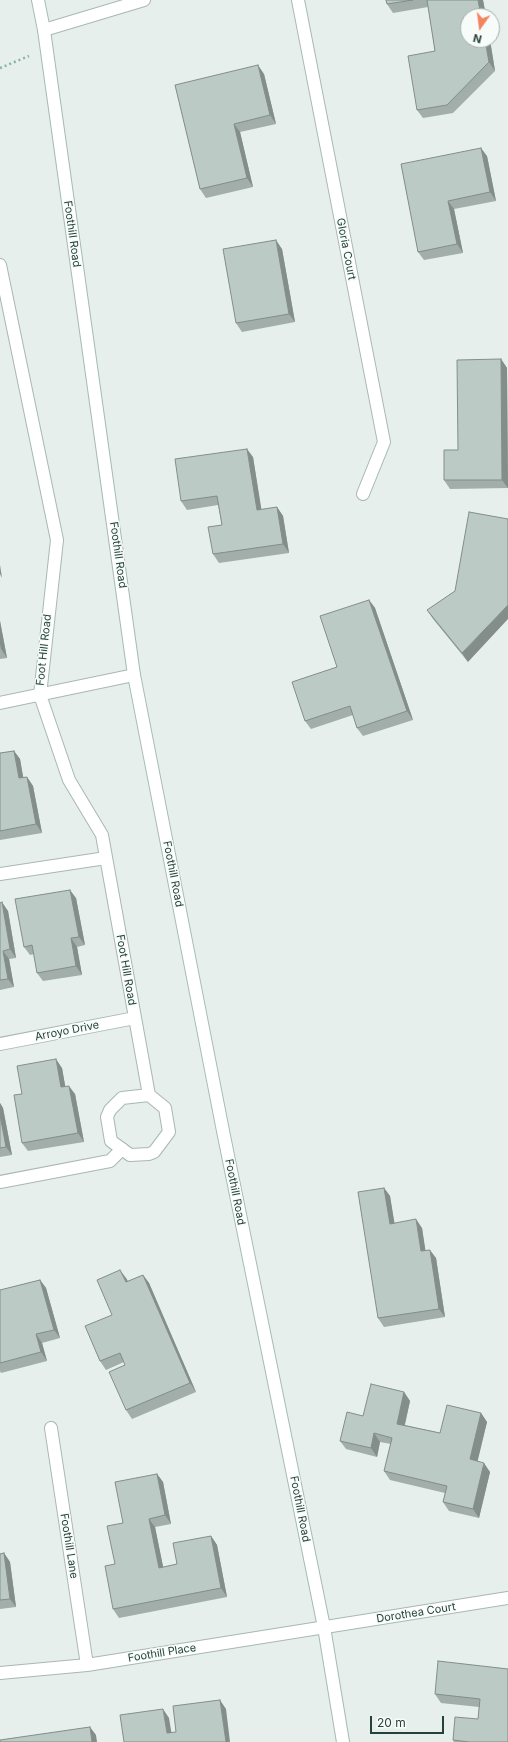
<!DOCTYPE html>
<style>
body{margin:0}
#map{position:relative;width:508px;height:1742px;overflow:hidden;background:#e6efeb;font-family:Inter,sans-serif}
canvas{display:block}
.north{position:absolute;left:460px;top:8px;width:40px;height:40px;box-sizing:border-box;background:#f7fbf9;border:1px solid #a3b1ad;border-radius:50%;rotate:194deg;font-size:11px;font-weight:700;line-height:16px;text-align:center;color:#24423a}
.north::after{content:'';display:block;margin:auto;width:14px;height:18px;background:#f4845f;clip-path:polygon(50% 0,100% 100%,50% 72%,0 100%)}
.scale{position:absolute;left:370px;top:1716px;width:74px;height:18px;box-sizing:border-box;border:2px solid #24423a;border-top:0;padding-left:5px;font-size:12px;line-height:14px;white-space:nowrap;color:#24423a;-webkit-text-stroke:3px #f7fbf9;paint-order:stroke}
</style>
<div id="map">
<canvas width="508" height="1742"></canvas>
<div class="north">N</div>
<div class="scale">20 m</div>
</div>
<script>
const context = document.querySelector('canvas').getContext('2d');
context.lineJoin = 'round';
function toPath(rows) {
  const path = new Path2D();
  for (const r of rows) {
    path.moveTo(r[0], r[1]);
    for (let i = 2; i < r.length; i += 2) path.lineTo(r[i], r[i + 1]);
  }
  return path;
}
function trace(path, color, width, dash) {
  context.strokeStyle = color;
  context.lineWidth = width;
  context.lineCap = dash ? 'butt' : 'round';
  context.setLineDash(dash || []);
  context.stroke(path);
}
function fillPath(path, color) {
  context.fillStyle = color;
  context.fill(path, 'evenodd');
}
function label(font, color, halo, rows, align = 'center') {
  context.font = font + ' Inter,sans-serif';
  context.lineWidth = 3;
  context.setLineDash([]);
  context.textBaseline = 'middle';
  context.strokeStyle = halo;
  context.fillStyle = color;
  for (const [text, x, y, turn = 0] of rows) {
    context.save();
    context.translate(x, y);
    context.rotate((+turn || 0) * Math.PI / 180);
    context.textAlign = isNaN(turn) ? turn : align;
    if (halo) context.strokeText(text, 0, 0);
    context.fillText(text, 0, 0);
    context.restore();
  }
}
const lane = toPath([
 [0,1182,110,1161,122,1149]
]);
const street = toPath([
 [298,0,384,442,363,494],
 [44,30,144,0],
 [0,265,57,540,40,695,69,780,102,835,149,1095],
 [0,703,134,675],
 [0,874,106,858],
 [0,1044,135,1018],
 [149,1095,165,1108,169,1132,154,1152,149,1154,130,1155,111,1141,107,1117,110,1110,122,1098,149,1095],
 [51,1428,87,1665],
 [0,1673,87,1665,508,1598]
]);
const secondary = toPath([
 [38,0,44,30,134,675,223,1131,324,1627,343,1742]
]);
trace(lane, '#a8b8b2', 14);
trace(street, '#a8b8b2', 14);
trace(secondary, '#a4bbb3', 14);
trace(toPath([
 [0,68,29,56]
]), '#86b3a5', 2.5, [2, 3]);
trace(lane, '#fff', 12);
trace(street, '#fff', 12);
trace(secondary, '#fff', 12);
fillPath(toPath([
 [386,0,483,0,486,16,468,16,468,40,490,40,495,71,453,113,423,118,417,110,435,51,428,7,393,13,387,4],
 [264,74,276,124,240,132,253,187,206,198,200,189,175,85],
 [487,156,496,201,454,209,463,253,424,260,418,252,401,164],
 [282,249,295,322,242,332,236,323],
 [501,359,507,368,508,488,450,489,444,480],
 [253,457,261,510,277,507,283,516,289,553,219,563,213,554,222,525,218,505,187,510,181,501],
 [455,591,468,662,433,619,427,610],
 [369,600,375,608,413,720,363,736,357,728,353,715,311,729,305,721,337,667],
 [0,621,7,658,0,659],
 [14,751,20,759,23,778,27,777,33,786,42,833,0,840,0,753],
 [76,898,85,945,77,947,82,975,43,981,37,973,34,954,30,955,24,947],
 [0,903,8,911,16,958,9,959,14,987,0,990],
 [62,1068,65,1086,75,1094,84,1142,28,1151,22,1143,22,1094],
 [0,1103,3,1108,12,1155,0,1157],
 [384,1188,390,1196,394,1223,422,1228,425,1250,436,1258,445,1317,384,1327,378,1318],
 [143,1275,149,1283,196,1392,132,1419,126,1410,125,1365,124,1362,106,1370,100,1361,112,1315,126,1278,128,1281],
 [40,1280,46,1288,60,1338,42,1343,47,1361,1,1373,0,1371,0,1290],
 [404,1392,410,1401,405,1425,440,1433,481,1413,487,1422,477,1461,490,1472,479,1518,449,1511,443,1502,445,1493,390,1480,384,1471,391,1444,380,1442,377,1457,346,1449,340,1441,363,1416],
 [157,1474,163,1482,171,1524,155,1527,163,1567,177,1564,211,1536,217,1545,227,1597,119,1618,113,1609,123,1523],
 [4,1553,10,1562,16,1607,0,1609,0,1554],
 [508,1669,508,1742,454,1742,453,1740,478,1719,479,1707,441,1703,435,1694]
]), '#a1aea9');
fillPath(toPath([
 [478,0,483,0,486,16,481,16],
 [485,40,490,40,495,71,489,62],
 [258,65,264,74,276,124,270,115],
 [234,124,240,132,253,187,247,178],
 [481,148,487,156,496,201,490,192],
 [448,201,454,209,463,253,457,244],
 [276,240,282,249,295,322,289,314],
 [501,359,507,368,508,488,502,480],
 [247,449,253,457,263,519,257,510],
 [277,507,283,516,289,553,283,544],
 [0,565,2,578,0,574],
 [369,600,375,608,413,720,407,711],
 [508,605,508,619,468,662,462,653],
 [0,621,7,658,1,649,0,644],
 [14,751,20,759,25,787,19,778],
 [27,777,33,786,42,833,36,824],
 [70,890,76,898,85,945,79,937],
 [2,902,8,911,16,958,10,949],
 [71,938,77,947,82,975,76,966],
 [3,951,9,959,14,987,8,979],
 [56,1059,62,1068,67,1096,61,1087],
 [69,1086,75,1094,84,1142,78,1133],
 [0,1103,3,1108,12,1155,6,1147,0,1115],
 [384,1188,390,1196,396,1232,390,1224],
 [416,1219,422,1228,427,1260,421,1251],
 [430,1250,436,1258,445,1317,439,1309],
 [120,1270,126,1278,132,1291,126,1282],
 [143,1275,149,1283,196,1392,190,1383],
 [40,1280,46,1288,60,1338,54,1330],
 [36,1334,42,1343,47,1361,41,1352],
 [404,1392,410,1401,403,1432,397,1424],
 [481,1413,487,1422,476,1468,470,1459],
 [374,1433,380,1442,377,1457,371,1448],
 [484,1463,490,1472,479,1518,473,1509],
 [157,1474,163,1482,171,1524,165,1515],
 [149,1519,155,1527,165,1576,159,1568],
 [211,1536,217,1545,227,1597,221,1588],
 [4,1553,10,1562,16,1607,10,1599],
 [220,1700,226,1709,230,1742,226,1742],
 [163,1709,169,1718,173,1742,167,1733],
 [90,1727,96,1735,97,1742,92,1742]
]), '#838d89');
const building = toPath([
 [386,0,413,0,387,4,386,0],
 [427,0,478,0,481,16,468,16,468,40,485,40,489,62,447,105,417,110,408,56,435,51,427,0],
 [258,65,270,115,234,124,247,178,200,189,175,85,258,65],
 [481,148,490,192,448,201,457,244,418,252,401,164,481,148],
 [276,240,289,314,236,323,223,249,276,240],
 [501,359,502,480,444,480,444,450,458,450,457,360,501,359],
 [247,449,257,510,277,507,283,544,213,554,208,527,222,525,217,496,181,501,175,459,247,449],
 [469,512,508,519,508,605,462,653,427,610,455,591,469,512],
 [369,600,407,711,357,728,350,706,305,721,292,682,337,667,320,616,369,600],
 [14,751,19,778,27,777,36,824,0,831,0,753,14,751],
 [70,890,79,937,71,938,76,966,37,973,32,945,24,947,15,899,70,890],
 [2,902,10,949,3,951,8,979,0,980,0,903,2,902],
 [56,1059,61,1087,69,1086,78,1133,22,1143,14,1095,22,1094,17,1066,56,1059],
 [0,1115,6,1147,0,1148,0,1115],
 [384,1188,390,1224,416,1219,421,1251,430,1250,439,1309,378,1318,358,1192,384,1188],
 [120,1270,126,1282,143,1275,190,1383,126,1410,109,1372,125,1365,120,1353,100,1361,85,1326,112,1315,97,1280,120,1270],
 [40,1280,54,1330,36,1334,41,1352,0,1363,0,1290,40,1280],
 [371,1384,404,1392,397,1424,440,1433,447,1405,481,1413,470,1459,484,1463,473,1509,443,1502,447,1486,384,1471,392,1438,374,1433,371,1448,340,1441,347,1412,363,1416,371,1384],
 [157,1474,165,1515,149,1519,159,1568,177,1564,173,1543,211,1536,221,1588,113,1609,105,1566,115,1564,107,1526,123,1523,115,1482,157,1474],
 [4,1553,10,1599,0,1600,0,1554,4,1553],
 [438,1661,508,1669,508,1742,469,1742,453,1740,455,1717,478,1719,480,1699,435,1694,438,1661],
 [220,1700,226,1742,124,1742,120,1715,163,1709,167,1733,176,1732,173,1706,220,1700],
 [90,1727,92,1742,0,1742,0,1740,90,1727]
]);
fillPath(building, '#bbcac4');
trace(building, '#838d89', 1);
label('11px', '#24423a', '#f7fbf9', [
 ["Foothill Road",72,234,82],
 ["Gloria Court",346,249,79],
 ["Foothill Road",118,555,82],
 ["Foot Hill Road",44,650,-84],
 ["Foothill Road",173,874,79],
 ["Foot Hill Road",126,970,80],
 ["Arroyo Drive",67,1031,-11],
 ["Foothill Road",235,1192,79],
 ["Foothill Road",300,1509,79],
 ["Foothill Lane",69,1546,81],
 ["Dorothea Court",416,1613,-9],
 ["Foothill Place",162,1653,-9]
]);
</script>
